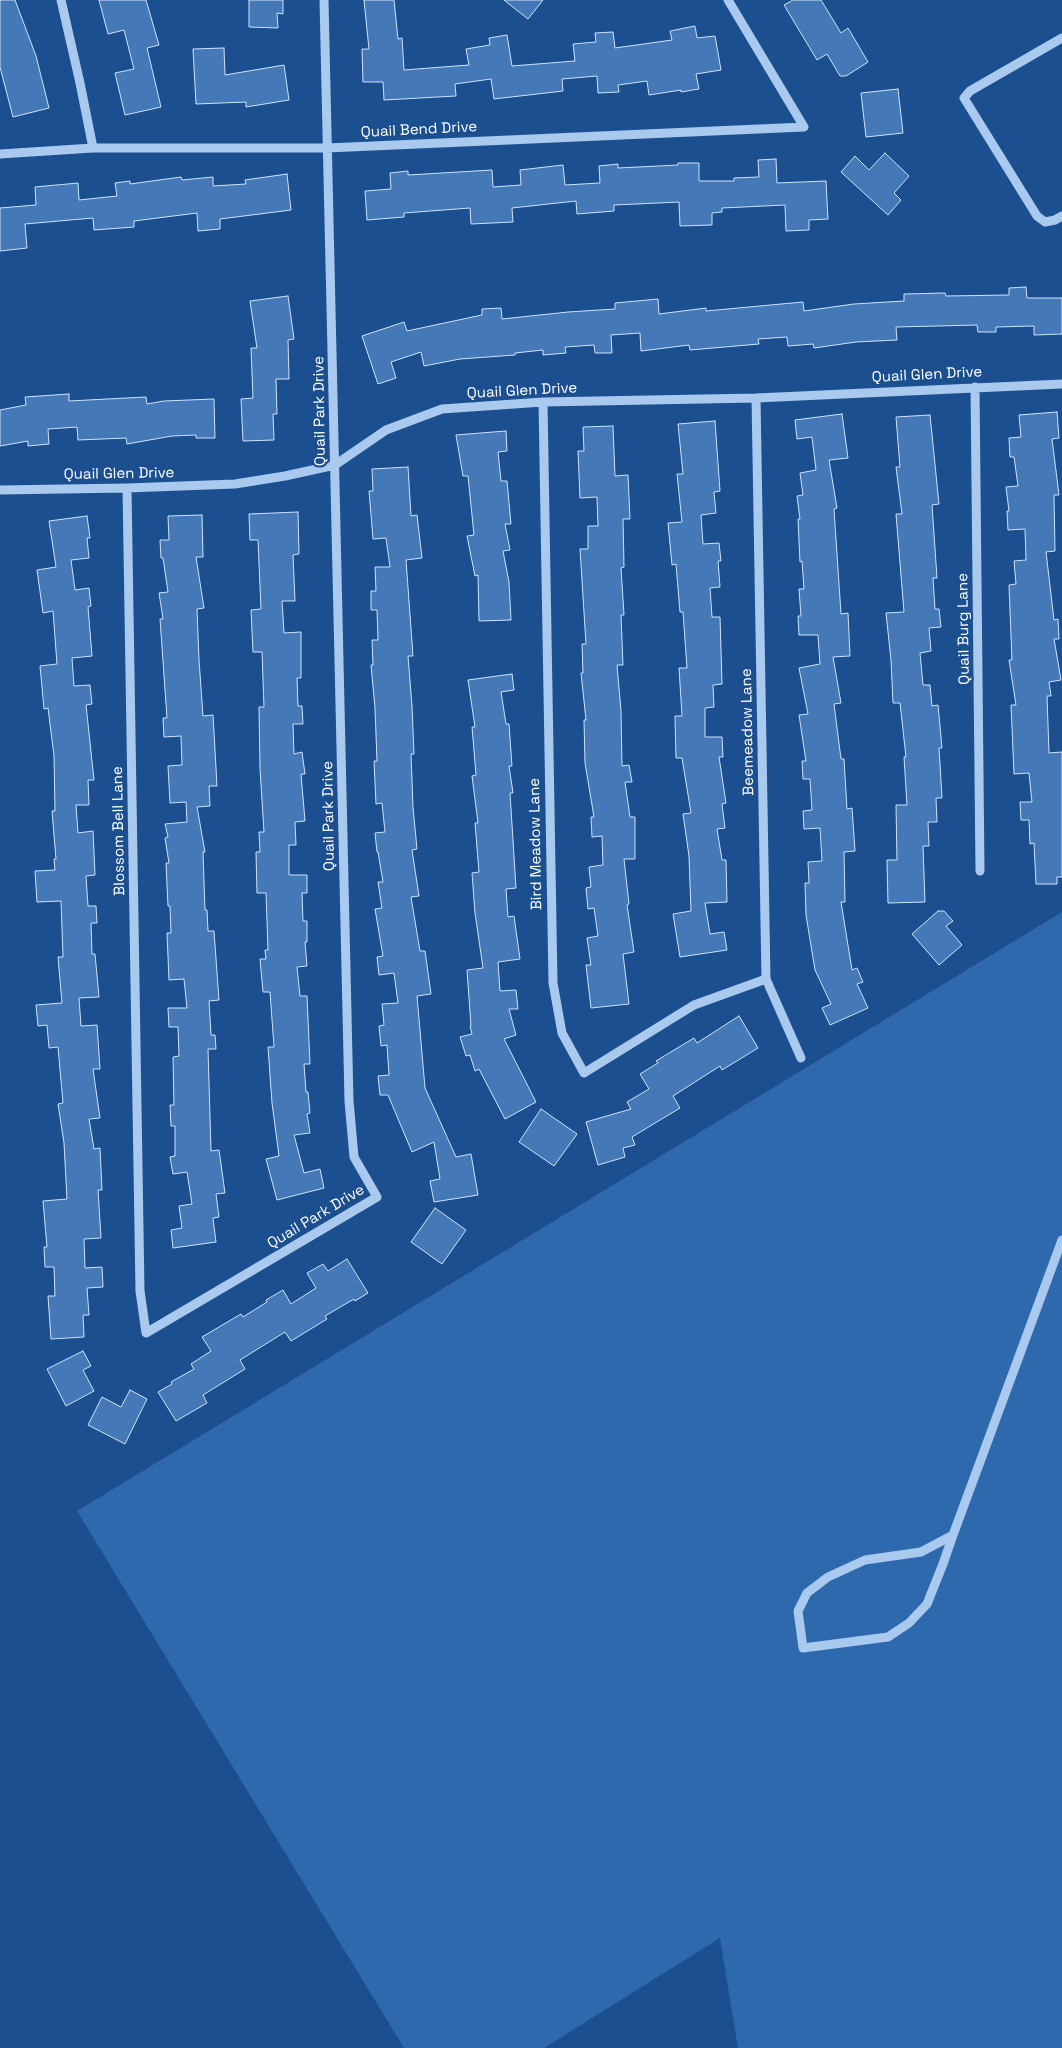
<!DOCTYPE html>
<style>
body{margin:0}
canvas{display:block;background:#1b4f8f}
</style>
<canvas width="1062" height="2048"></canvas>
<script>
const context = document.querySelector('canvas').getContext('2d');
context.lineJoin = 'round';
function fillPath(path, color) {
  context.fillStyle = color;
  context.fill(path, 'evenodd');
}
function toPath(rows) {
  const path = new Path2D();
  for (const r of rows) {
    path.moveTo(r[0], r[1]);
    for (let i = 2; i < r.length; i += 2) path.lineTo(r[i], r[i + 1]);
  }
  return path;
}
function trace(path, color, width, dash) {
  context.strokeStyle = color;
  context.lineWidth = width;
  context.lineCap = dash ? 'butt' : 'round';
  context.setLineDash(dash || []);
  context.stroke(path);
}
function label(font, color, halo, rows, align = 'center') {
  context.font = font + ' "Space Grotesk",sans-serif';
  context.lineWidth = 4.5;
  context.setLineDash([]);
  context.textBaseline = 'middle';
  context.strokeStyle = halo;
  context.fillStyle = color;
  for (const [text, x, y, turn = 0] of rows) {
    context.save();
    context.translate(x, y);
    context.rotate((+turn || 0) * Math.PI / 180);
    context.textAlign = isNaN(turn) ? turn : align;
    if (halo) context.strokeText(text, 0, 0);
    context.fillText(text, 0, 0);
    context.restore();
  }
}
fillPath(toPath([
 [1062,912,1062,2048,738,2048,720,1938,544,2048,404,2048,77,1511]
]), '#2e69ad');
const building = toPath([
 [0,0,15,0,36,56,49,108,13,117,0,67,0,0],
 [99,0,146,0,159,45,147,48,161,107,125,115,115,73,134,69,124,30,108,34,99,0],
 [249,0,283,0,283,14,277,13,278,28,249,27,249,0],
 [364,0,394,0,398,39,402,38,404,70,469,65,466,49,490,45,489,38,507,35,512,66,575,61,573,44,596,42,595,33,613,32,615,48,672,40,670,31,695,26,697,38,715,36,721,70,696,74,699,89,681,92,681,90,649,95,647,81,618,85,619,92,598,93,597,76,562,79,563,91,494,99,491,79,455,84,456,96,384,100,383,82,363,82,362,49,369,49,364,0],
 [504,0,543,0,528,19,504,0],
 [793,0,821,0,841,33,848,28,868,62,846,76,840,76,827,54,817,60,784,5,793,0],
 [224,48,225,75,284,65,289,100,246,107,246,102,196,104,193,49,224,48],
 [898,89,903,133,866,137,861,93,898,89],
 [885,153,909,176,894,193,901,200,888,215,841,172,855,156,869,170,885,153],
 [776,159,777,183,826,181,828,219,809,220,809,230,786,231,785,205,722,208,722,212,712,213,712,225,680,226,679,202,614,205,614,211,577,214,576,201,512,208,513,222,471,224,470,208,404,213,404,217,367,220,365,191,391,189,390,173,408,171,408,175,492,170,493,187,521,185,520,170,563,165,565,185,600,183,599,166,618,164,618,168,678,165,678,163,699,163,699,181,734,181,734,178,759,177,758,160,776,159],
 [287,174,291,210,220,219,220,229,198,231,197,213,134,221,134,227,94,230,93,218,25,224,27,248,0,251,0,208,36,205,35,187,78,183,79,200,117,196,115,183,130,181,130,184,181,177,182,180,213,177,213,186,246,184,245,180,287,174],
 [1026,287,1027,298,1062,298,1062,334,1034,335,1034,326,996,327,996,332,978,332,977,325,896,327,897,340,856,342,814,348,813,344,788,346,787,337,758,339,759,344,690,350,689,345,641,351,640,333,611,335,612,353,595,353,594,345,565,347,566,353,543,355,543,350,515,353,515,355,460,359,424,366,421,352,391,362,396,378,378,384,362,336,404,322,407,331,482,315,482,309,501,308,502,319,568,312,615,309,615,303,658,299,659,314,706,308,706,311,803,302,804,311,854,304,904,301,904,294,945,293,946,296,1009,295,1009,288,1026,287],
 [288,296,294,339,288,340,289,379,276,379,277,414,273,414,274,440,243,441,241,399,253,398,251,348,257,348,250,301,288,296],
 [69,394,69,401,146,397,147,404,164,401,214,399,215,438,196,438,196,435,172,436,127,444,126,438,78,440,77,427,48,429,49,444,28,446,28,441,0,446,0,410,26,405,25,397,69,394],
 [1057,412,1059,438,1052,439,1059,495,1054,495,1055,551,1046,552,1054,620,1058,619,1059,639,1054,639,1061,680,1049,682,1051,696,1047,696,1049,753,1062,752,1062,877,1057,877,1057,884,1036,884,1034,843,1030,844,1029,820,1021,820,1020,802,1032,802,1029,773,1014,774,1011,705,1016,705,1009,660,1012,660,1009,585,1016,584,1014,561,1026,560,1025,529,1008,530,1007,511,1009,511,1006,487,1018,486,1014,457,1010,457,1009,438,1021,437,1019,415,1057,412],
 [842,414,848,458,829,460,837,508,834,509,841,614,848,613,850,656,833,657,841,703,834,704,841,759,844,759,847,809,852,808,855,851,844,852,845,902,841,902,852,970,857,968,863,982,857,984,868,1008,830,1025,822,1008,831,1004,815,970,806,915,805,883,809,883,808,862,822,861,820,828,804,829,803,811,812,810,810,779,803,779,802,761,806,761,799,715,808,714,799,668,820,664,818,635,799,635,798,616,801,616,799,589,804,589,802,561,800,562,798,519,800,519,797,496,803,495,800,473,816,470,812,437,797,439,795,420,842,414],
 [930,415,939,504,932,505,937,578,933,578,935,609,939,609,941,627,929,628,931,651,920,653,923,685,930,685,932,706,938,705,942,748,939,748,942,798,936,798,937,822,928,822,929,846,923,846,925,902,888,903,887,860,897,860,896,805,907,805,904,757,906,757,900,703,893,703,891,660,886,613,904,612,896,514,902,514,896,467,900,467,896,417,930,415],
 [715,421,720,491,714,492,716,513,701,515,703,544,719,543,721,561,718,561,720,587,710,588,712,617,720,617,722,684,713,685,714,707,705,708,705,737,722,737,723,757,719,757,726,803,722,804,725,828,717,829,722,860,726,860,727,902,705,903,710,934,724,932,727,950,680,957,673,914,691,911,689,856,683,814,691,813,682,758,676,758,675,716,682,716,679,668,687,668,683,612,680,612,676,564,672,565,668,523,682,522,677,474,683,474,678,424,715,421],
 [613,426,615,476,628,475,630,519,623,519,624,567,621,568,624,615,621,615,623,665,617,665,621,711,622,766,629,765,632,782,625,782,630,817,635,817,635,859,624,859,629,904,627,905,634,952,623,954,629,1004,591,1008,586,965,591,965,587,938,598,936,594,908,588,909,586,888,591,887,589,867,603,865,602,836,592,837,591,817,594,817,585,763,584,720,586,720,581,673,583,673,582,644,586,644,580,549,588,549,588,526,598,526,597,497,580,498,578,451,584,451,583,427,613,426],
 [506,431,507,451,498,452,501,481,507,481,511,524,505,524,510,550,503,551,509,582,511,620,479,621,478,575,475,576,467,536,474,535,468,476,463,476,456,435,506,431],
 [408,467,411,516,417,515,422,558,406,560,413,656,408,656,412,706,414,754,411,754,413,807,417,849,412,850,419,896,411,897,420,951,425,951,431,994,417,996,425,1088,456,1157,471,1154,478,1195,434,1202,430,1181,440,1179,434,1142,412,1152,388,1095,380,1095,378,1076,389,1075,387,1045,381,1046,379,1026,384,1025,382,1004,398,1003,394,973,379,975,377,957,383,956,375,909,382,908,378,882,383,882,378,852,377,852,375,833,385,832,382,803,376,804,374,761,377,761,375,708,371,665,373,665,372,640,378,640,377,610,371,610,371,591,376,591,375,567,390,567,386,538,373,539,369,491,373,491,372,469,408,467],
 [298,512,299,554,293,555,295,601,282,601,284,633,301,632,301,678,297,678,298,706,302,706,303,724,293,724,294,754,302,752,305,774,301,774,305,821,295,822,296,845,289,845,289,875,307,875,307,893,302,893,303,921,307,921,307,942,305,942,307,966,297,967,300,996,307,996,310,1064,304,1064,306,1092,308,1092,310,1113,307,1114,310,1133,294,1135,304,1173,320,1169,324,1188,277,1200,266,1159,279,1156,272,1103,268,1047,274,1047,270,992,263,992,260,959,266,959,265,950,268,950,266,893,257,893,256,852,260,852,259,832,264,832,260,769,259,707,264,707,262,652,253,652,251,610,261,609,258,540,250,540,249,514,298,512],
 [202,515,203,557,196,557,204,608,197,609,199,660,203,716,213,715,217,786,209,786,210,806,197,807,205,852,203,852,205,910,207,910,208,931,214,931,219,1000,209,1001,211,1035,215,1035,216,1049,208,1049,211,1151,219,1150,225,1193,216,1194,219,1217,213,1218,216,1242,173,1248,171,1230,182,1228,179,1206,192,1204,187,1172,173,1174,170,1157,175,1156,175,1126,171,1126,170,1105,174,1105,173,1057,179,1056,178,1027,169,1027,168,1008,187,1008,184,979,169,980,167,933,171,933,170,906,168,906,166,863,169,863,165,838,168,837,165,824,187,822,186,802,170,803,168,766,182,765,181,736,164,737,163,718,167,718,160,619,163,619,159,593,168,592,163,558,161,558,160,540,169,540,168,516,202,515],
 [87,516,90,538,87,538,89,558,71,560,75,590,89,588,91,606,88,607,92,656,72,658,74,686,90,685,92,704,86,705,94,780,88,780,89,805,76,805,78,833,93,831,95,875,86,876,88,906,96,906,97,923,91,923,92,954,95,954,99,997,79,998,81,1026,97,1025,100,1069,93,1069,100,1118,89,1119,94,1149,100,1148,102,1190,98,1190,101,1238,84,1239,85,1268,102,1267,103,1287,87,1288,89,1315,83,1315,84,1337,51,1339,48,1296,55,1296,54,1267,45,1267,44,1247,47,1247,43,1201,67,1199,64,1143,58,1104,63,1103,58,1047,49,1048,47,1025,38,1026,36,1005,62,1003,58,957,63,957,61,901,37,902,35,871,55,870,54,859,56,859,52,811,55,811,54,756,48,708,44,709,40,666,57,664,53,611,43,613,37,570,56,567,49,521,87,516],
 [512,674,514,690,501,692,506,724,509,724,512,766,509,766,513,793,510,793,516,888,506,889,508,917,514,916,520,959,498,962,500,991,516,990,518,1009,509,1009,516,1035,504,1039,536,1102,505,1119,479,1069,475,1071,470,1055,466,1056,460,1037,472,1034,470,1026,471,1026,467,970,483,968,475,913,472,873,479,872,475,823,478,823,472,776,476,775,472,727,475,727,468,680,512,674],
 [938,911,944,911,953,921,946,926,962,945,939,965,912,934,938,911],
 [739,1016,758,1048,722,1070,720,1066,673,1096,680,1108,632,1137,635,1145,623,1148,625,1157,598,1165,586,1122,631,1109,627,1102,649,1089,640,1074,658,1063,656,1061,694,1038,697,1043,739,1016],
 [541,1109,577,1134,554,1166,519,1142,541,1109],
 [435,1208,466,1230,442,1264,411,1242,435,1208],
 [347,1259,368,1293,355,1301,354,1299,325,1316,327,1319,291,1341,285,1332,240,1360,245,1369,203,1395,207,1403,176,1421,158,1392,172,1384,171,1382,194,1369,191,1364,211,1351,202,1337,241,1314,243,1317,267,1302,266,1300,283,1290,291,1304,316,1288,307,1273,323,1264,328,1271,347,1259],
 [83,1351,91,1366,83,1370,94,1391,66,1406,47,1369,83,1351],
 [130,1390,147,1399,125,1444,88,1425,102,1397,121,1407,130,1390]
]);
fillPath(building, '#4478b7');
trace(building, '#cfe3fa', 1);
trace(toPath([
 [61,0,80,83,93,148],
 [1062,38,970,91,964,98,1037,216,1045,222,1055,220,1062,216],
 [0,154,93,148,327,148,804,127,728,0],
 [975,387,980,871],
 [756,398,766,979,801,1058],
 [543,402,553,983,562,1033,584,1073,694,1005,766,979],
 [127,488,140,1291,146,1333,377,1197,354,1157,349,1101,324,0],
 [0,490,127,488,235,484,285,476,335,465,386,430,442,409,543,402,756,398,1062,384],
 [953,1535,921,1552,865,1560,828,1577,807,1593,798,1611,803,1648,888,1637,909,1623,927,1604,943,1564,953,1535,1062,1240]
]), '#a9c9ee', 9);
label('15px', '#fff', '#1b4f8f', [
 ["Quail Bend Drive",419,130,-3],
 ["Quail Glen Drive",927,375,-3],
 ["Quail Glen Drive",522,391,-3],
 ["Quail Park Drive",320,411,-91],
 ["Quail Glen Drive",119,474,-1],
 ["Quail Burg Lane",964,629,-91],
 ["Beemeadow Lane",748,732,-91],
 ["Quail Park Drive",329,816,-91],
 ["Blossom Bell Lane",119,831,-91],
 ["Bird Meadow Lane",536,844,-91],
 ["Quail Park Drive",316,1217,-31]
]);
</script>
